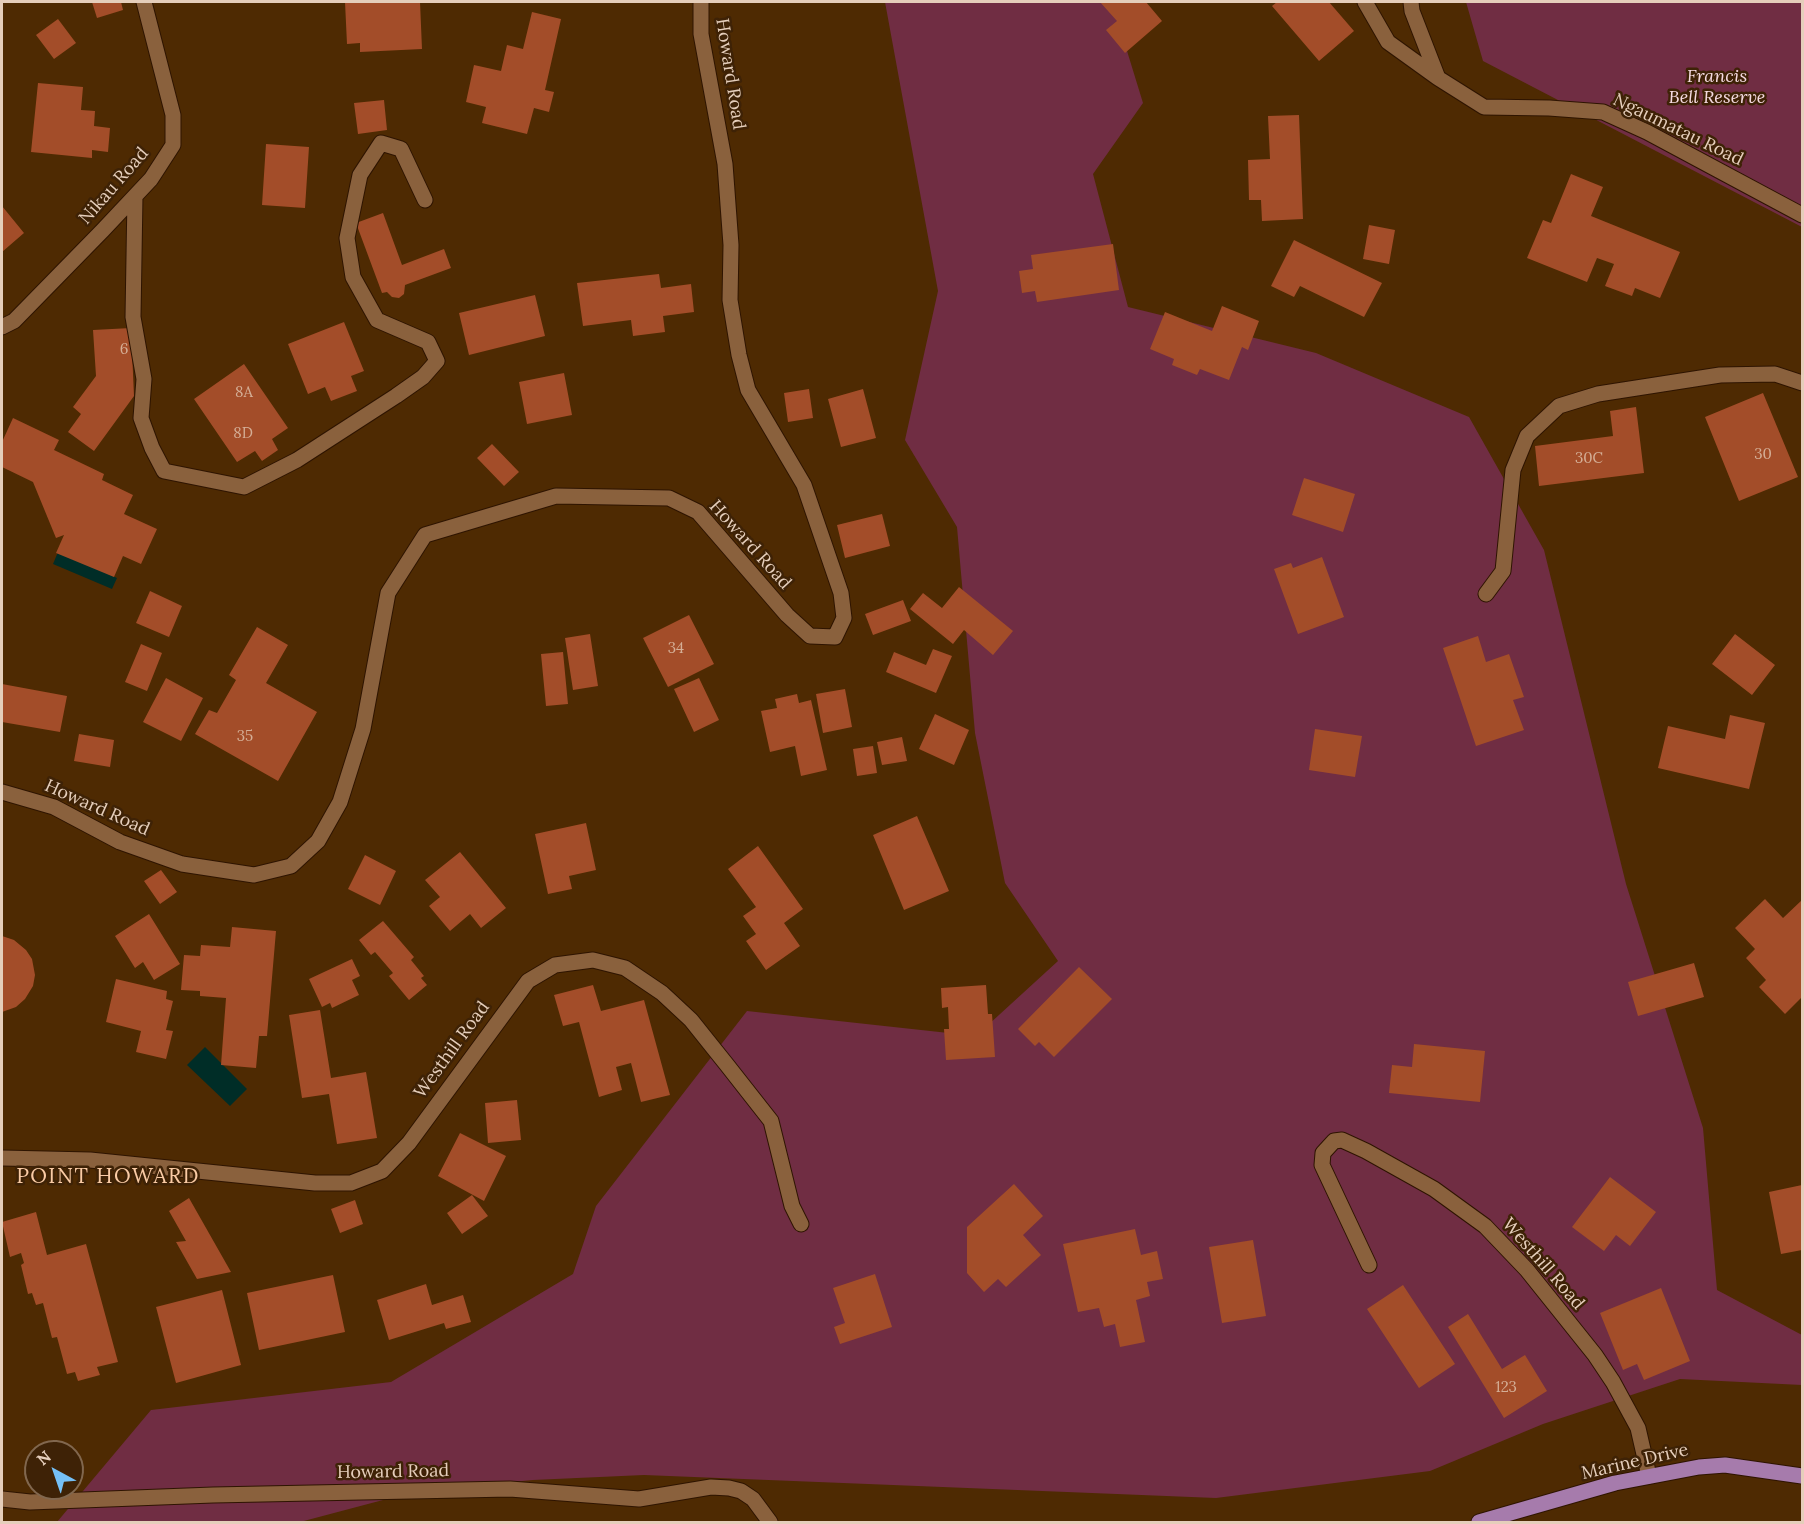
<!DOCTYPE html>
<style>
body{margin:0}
#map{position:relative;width:1804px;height:1524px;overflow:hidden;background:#4e2a02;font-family:Lora,serif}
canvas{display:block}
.frame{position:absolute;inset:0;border:3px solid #e5cebb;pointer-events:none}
.north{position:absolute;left:24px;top:1440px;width:60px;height:60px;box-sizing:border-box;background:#3e2206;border:2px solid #81674e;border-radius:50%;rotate:320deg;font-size:16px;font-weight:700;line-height:24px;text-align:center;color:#e5cebb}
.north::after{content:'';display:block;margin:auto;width:21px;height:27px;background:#75c0f6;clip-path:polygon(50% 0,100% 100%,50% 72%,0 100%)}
</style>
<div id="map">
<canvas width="1804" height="1524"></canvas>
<div class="frame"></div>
<div class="north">N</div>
</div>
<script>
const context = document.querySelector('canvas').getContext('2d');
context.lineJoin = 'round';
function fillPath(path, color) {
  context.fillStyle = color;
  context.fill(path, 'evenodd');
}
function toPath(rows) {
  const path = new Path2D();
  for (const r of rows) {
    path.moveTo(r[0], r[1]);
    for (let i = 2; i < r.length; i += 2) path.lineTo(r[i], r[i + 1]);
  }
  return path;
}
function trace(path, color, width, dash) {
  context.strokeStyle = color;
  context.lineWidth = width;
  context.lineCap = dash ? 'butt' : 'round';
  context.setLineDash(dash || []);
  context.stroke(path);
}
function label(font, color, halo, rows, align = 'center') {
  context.font = font + ' Lora,serif';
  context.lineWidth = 5;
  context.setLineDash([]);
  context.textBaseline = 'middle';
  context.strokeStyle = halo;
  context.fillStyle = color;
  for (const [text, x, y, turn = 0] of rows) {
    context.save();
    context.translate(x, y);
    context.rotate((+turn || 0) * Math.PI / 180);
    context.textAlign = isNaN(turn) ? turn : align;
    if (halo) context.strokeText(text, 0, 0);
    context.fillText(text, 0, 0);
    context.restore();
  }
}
fillPath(toPath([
 [885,2,1112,2,1143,103,1093,174,1128,307,1316,353,1469,417,1544,550,1626,884,1703,1128,1717,1290,1802,1335,1802,1385,1680,1379,1543,1424,1430,1471,1216,1498,644,1475,533,1480,417,1491,300,1522,57,1522,151,1410,391,1382,573,1274,596,1206,747,1011,976,1036,1058,961,1005,883,975,733,957,527,905,440,938,291],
 [1466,2,1802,2,1802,227,1483,61]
]), '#702d43');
fillPath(toPath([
 [58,552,117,578,112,589,53,564],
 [205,1047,247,1089,230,1106,187,1065]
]), '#002d27');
fillPath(toPath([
 [92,2,121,2,123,10,97,18],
 [345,2,420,2,422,49,360,52,360,43,347,44],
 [1100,2,1146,2,1162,21,1125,53,1106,30,1117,21],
 [1277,2,1329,2,1354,31,1319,61,1272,6],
 [532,12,561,19,545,90,554,92,549,112,534,108,527,134,482,123,486,107,466,102,474,65,501,71,507,45,523,49],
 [58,19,76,43,54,59,36,35],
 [38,83,83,87,81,110,95,111,94,126,110,128,108,152,92,150,92,158,31,152],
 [384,100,387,130,358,134,354,103],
 [1299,115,1303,219,1262,221,1261,200,1249,200,1248,160,1270,159,1268,116],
 [266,144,309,147,305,208,262,205],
 [1571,174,1603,187,1591,216,1680,252,1660,298,1635,288,1632,296,1605,286,1614,264,1597,258,1587,282,1527,258,1543,220,1551,223],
 [2,206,24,233,2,252],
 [383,213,402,265,444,249,451,268,405,285,404,294,399,298,392,297,387,292,382,293,356,223],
 [1369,225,1395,230,1389,264,1363,259],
 [1294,240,1382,283,1364,317,1300,286,1294,297,1271,286],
 [1113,244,1119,290,1037,302,1035,291,1022,293,1019,271,1033,269,1031,255],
 [659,274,661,288,691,284,694,312,663,316,665,332,633,336,631,320,583,326,577,283],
 [535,295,545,336,469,355,459,313],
 [1222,306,1259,321,1248,350,1242,347,1229,380,1200,369,1197,375,1172,365,1174,359,1150,349,1165,312,1212,331],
 [344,322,364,371,351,376,357,391,331,401,325,387,308,394,288,344],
 [131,328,134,396,94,451,68,432,81,414,73,407,96,376,93,330],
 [244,364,288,428,272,439,278,450,262,461,255,451,237,462,194,399],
 [564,373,572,415,527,424,519,382],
 [809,389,813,418,788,422,784,393],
 [863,389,876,438,841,447,828,399],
 [1763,393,1798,477,1739,501,1705,417],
 [1636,407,1644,473,1539,486,1535,446,1613,436,1610,411],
 [13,418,59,440,54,450,104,474,102,480,133,495,124,514,157,529,141,564,123,556,114,577,56,553,64,535,56,538,33,482,2,467,2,442],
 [492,444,519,472,504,486,477,458],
 [1304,478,1355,494,1343,532,1292,515],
 [882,514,890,546,845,558,837,525],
 [1322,557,1344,617,1298,634,1274,569,1291,563,1293,568],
 [959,587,1013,631,993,655,964,630,953,644,910,609,923,593,942,608],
 [150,591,182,606,169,637,136,623],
 [903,600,911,621,873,635,865,614],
 [689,615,714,664,668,687,643,638],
 [257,627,288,645,266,683,317,712,278,781,195,734,209,710,217,713,236,680,229,675],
 [590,634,598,686,573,690,565,638],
 [1735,634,1775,665,1752,695,1712,664],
 [1478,636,1486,662,1509,654,1524,697,1513,700,1524,730,1476,746,1443,648],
 [141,644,162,653,147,691,125,682],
 [933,649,952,656,936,693,886,672,894,652,926,665],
 [563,652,568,704,546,706,541,654],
 [166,678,203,698,181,741,143,722],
 [699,678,719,720,694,732,674,689],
 [2,684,67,696,60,732,2,722],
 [845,689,852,727,823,733,816,694],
 [797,694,799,703,811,700,827,770,801,776,795,746,770,752,761,711,777,708,775,699],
 [935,714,969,730,954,765,919,749],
 [1730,715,1765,723,1749,789,1658,768,1668,726,1725,739],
 [1315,729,1362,736,1355,777,1309,770],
 [79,734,114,740,110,767,74,761],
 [902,737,907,761,882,765,877,742],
 [873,746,877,773,857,776,853,749],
 [917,816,949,891,904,910,873,835],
 [586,823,596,870,569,876,572,889,548,894,535,834],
 [758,846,803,909,784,923,800,946,766,970,746,941,756,934,743,916,756,907,728,869],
 [460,852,506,908,481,928,470,914,450,931,429,906,440,897,425,880],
 [365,855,396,871,380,905,348,889],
 [161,870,177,892,160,904,144,881],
 [1765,899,1783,918,1802,900,1802,997,1785,1014,1759,987,1766,980,1746,958,1755,949,1735,928],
 [149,914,180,964,154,980,143,962,135,968,115,936],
 [383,921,414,957,411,960,424,976,421,978,427,985,409,1000,389,976,393,973,375,952,371,955,359,940],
 [232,927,276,931,267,1036,259,1036,256,1068,221,1065,226,998,200,996,200,991,181,990,184,955,200,956,201,945,230,947],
 [2,936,14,940,26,950,32,959,35,975,33,986,25,999,16,1007,2,1012],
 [352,959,360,976,352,980,359,995,332,1008,330,1003,322,1007,309,979],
 [1694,963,1704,997,1638,1016,1628,982],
 [1079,967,1112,999,1054,1057,1039,1042,1035,1046,1018,1029],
 [116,979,167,991,166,999,173,1001,166,1030,173,1031,166,1059,136,1052,141,1031,106,1022],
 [593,985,601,1011,644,1000,670,1095,641,1102,631,1063,616,1067,622,1090,599,1097,579,1022,563,1026,554,995],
 [986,985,988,1014,992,1014,995,1057,946,1060,944,1029,949,1029,948,1007,942,1008,941,988],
 [320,1010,331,1078,366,1072,377,1138,337,1144,329,1094,302,1098,289,1015],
 [1414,1044,1485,1051,1480,1102,1389,1093,1392,1065,1412,1067],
 [517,1100,521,1140,488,1143,485,1103],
 [460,1133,506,1156,484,1201,438,1176],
 [1610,1177,1656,1212,1630,1246,1616,1235,1604,1251,1572,1227],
 [1014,1184,1043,1216,1023,1235,1041,1255,1006,1287,998,1279,984,1292,967,1273,967,1227],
 [1802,1185,1802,1250,1781,1254,1769,1192],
 [472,1195,488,1216,462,1234,447,1213],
 [189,1198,231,1272,197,1279,176,1242,186,1241,169,1211],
 [355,1200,363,1224,340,1233,331,1209],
 [36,1212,47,1255,86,1244,118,1362,97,1367,100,1375,78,1381,75,1372,67,1374,57,1337,52,1338,43,1303,36,1305,32,1293,28,1294,21,1265,24,1263,21,1253,10,1257,2,1222],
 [1135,1229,1141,1255,1157,1251,1163,1279,1147,1282,1150,1296,1136,1300,1145,1342,1120,1347,1115,1324,1104,1327,1099,1308,1078,1312,1063,1244],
 [1253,1240,1266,1316,1222,1323,1209,1247],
 [875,1274,892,1327,840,1344,834,1327,845,1323,833,1288],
 [333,1275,345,1332,259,1350,247,1293],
 [426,1284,432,1305,463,1295,471,1322,446,1329,444,1323,389,1340,377,1300],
 [1403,1285,1455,1364,1419,1388,1367,1309],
 [1661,1288,1690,1361,1644,1380,1637,1364,1623,1370,1600,1313],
 [222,1290,241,1365,176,1383,156,1307],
 [1468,1314,1502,1369,1525,1355,1547,1391,1504,1418,1448,1327]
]), '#a34d29');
const minor = toPath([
 [1365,2,1388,42,1438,78],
 [1411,2,1412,11,1438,78,1484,107,1549,108,1603,112,1647,132,1802,215],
 [135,196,133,317,144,379,141,418,152,448,164,471,244,487,297,460,396,396,423,377,437,361,428,342,377,320,353,277,347,238,360,175,381,143,401,149,425,200],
 [2,327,14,321,103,230,151,179,173,145,173,115,144,2],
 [1486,594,1503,571,1513,470,1527,436,1559,406,1598,394,1720,375,1775,374,1802,383],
 [2,792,54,807,120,842,182,864,254,875,291,866,318,841,340,802,363,729,388,593,425,535,556,496,669,498,698,512,787,615,810,636,835,637,844,618,841,593,804,485,748,390,739,355,730,300,731,245,725,164,701,34,701,2],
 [2,1158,90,1160,315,1183,351,1183,382,1171,409,1143,528,981,555,965,593,960,625,968,662,993,691,1020,727,1065,771,1121,792,1206,801,1224],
 [1369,1265,1322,1165,1323,1153,1334,1141,1342,1140,1366,1151,1434,1189,1485,1226,1527,1270,1595,1355,1613,1382,1638,1428,1649,1476],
 [2,1499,30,1502,213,1495,510,1489,639,1499,711,1487,729,1488,741,1491,753,1499,770,1522]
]);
const major = toPath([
 [1479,1522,1615,1483,1699,1467,1725,1465,1802,1476]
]);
trace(minor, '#2e1400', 17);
trace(major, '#2e1400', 17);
trace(minor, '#8a613d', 15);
trace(major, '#a67bac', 15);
label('15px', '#d4ae96', null, [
 ["6",124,350],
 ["8A",244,393],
 ["8D",243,434],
 ["30",1763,455],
 ["30C",1589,459],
 ["34",676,649],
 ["35",245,737],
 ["123",1506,1388]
]);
label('18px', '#e5cebb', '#3e2206', [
 ["Howard Road",730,74,81],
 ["Ngaumatau Road",1678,130,26],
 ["Nikau Road",114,186,-49],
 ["Howard Road",750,545,48],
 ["Howard Road",97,808,24],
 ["Westhill Road",452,1050,-54],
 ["Westhill Road",1543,1264,49],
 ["Marine Drive",1635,1462,-13],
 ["Howard Road",393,1472,-1]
]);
label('italic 18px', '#f5dae1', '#3e2206', [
 ["Francis",1717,77],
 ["Bell Reserve",1717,98]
]);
context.letterSpacing = '1.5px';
label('21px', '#facba5', '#3e2206', [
 ["POINT HOWARD",108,1177]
]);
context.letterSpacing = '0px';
</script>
